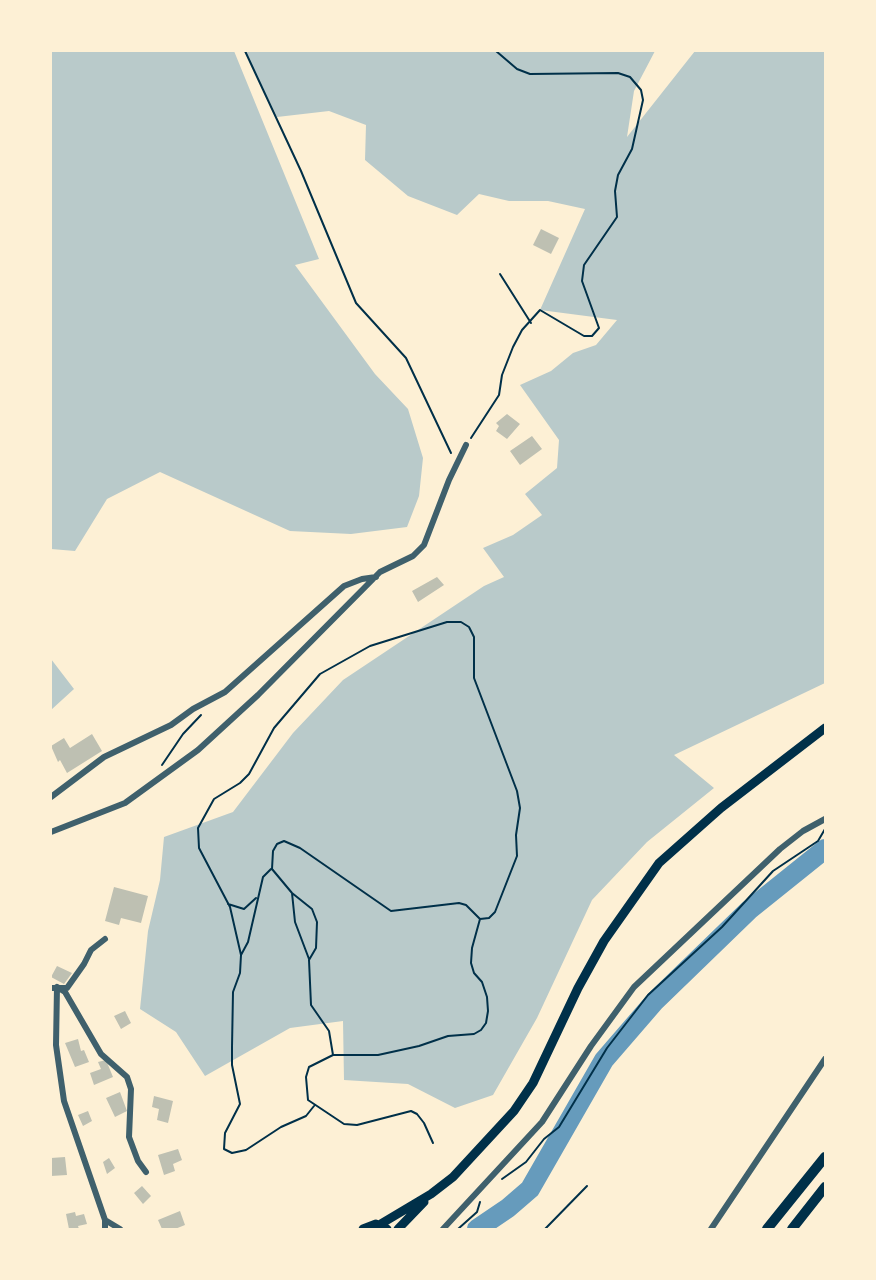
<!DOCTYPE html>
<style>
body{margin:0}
#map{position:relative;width:876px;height:1280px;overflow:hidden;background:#fdf0d5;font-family:Roboto,sans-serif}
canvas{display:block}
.frame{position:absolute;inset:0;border:52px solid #fdf0d5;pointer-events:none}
</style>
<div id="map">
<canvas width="876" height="1280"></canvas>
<div class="frame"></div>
</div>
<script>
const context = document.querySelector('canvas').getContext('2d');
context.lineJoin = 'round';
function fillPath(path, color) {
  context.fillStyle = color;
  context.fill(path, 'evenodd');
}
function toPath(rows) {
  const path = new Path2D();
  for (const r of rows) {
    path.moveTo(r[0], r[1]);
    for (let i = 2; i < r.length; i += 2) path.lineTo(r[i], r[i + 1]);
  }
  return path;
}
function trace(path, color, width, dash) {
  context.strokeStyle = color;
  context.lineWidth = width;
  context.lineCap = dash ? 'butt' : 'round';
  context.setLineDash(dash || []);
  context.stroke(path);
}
fillPath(toPath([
 [51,51,234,51,319,259,295,265,375,374,408,409,423,458,419,496,407,527,351,534,290,531,160,472,107,499,75,551,51,549],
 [245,51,655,51,634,91,627,137,695,51,825,51,825,683,674,755,714,788,647,842,592,900,537,1018,493,1095,455,1108,408,1084,344,1080,343,1021,290,1028,205,1076,176,1032,140,1009,148,931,160,880,164,837,233,812,293,733,343,680,484,586,504,577,483,548,513,535,542,515,525,494,557,468,559,440,520,385,551,371,573,353,596,345,617,320,540,310,585,209,548,201,509,201,479,194,457,215,408,196,365,160,366,125,329,111,277,117],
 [51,659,74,689,51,710]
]), '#b9caca');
trace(toPath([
 [477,1229,508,1208,530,1189,604,1060,655,1001,749,910,825,849]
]), '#669bbc', 20);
fillPath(toPath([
 [541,229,559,238,551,254,533,245],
 [507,414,520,424,507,439,496,431,499,426,496,423],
 [532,436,542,449,520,465,510,451],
 [437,577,444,585,418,602,412,591],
 [92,734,102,751,67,773,60,760,58,762,51,746,64,738,70,748],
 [114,887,148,896,141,923,121,918,119,925,105,921],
 [57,966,72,973,64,984,51,977],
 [125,1011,131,1023,121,1029,114,1016],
 [78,1039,81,1051,84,1050,89,1062,75,1067,65,1043],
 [106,1060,113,1077,94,1085,90,1073,101,1069,98,1062],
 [120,1092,127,1111,115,1117,106,1098],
 [154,1096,173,1101,168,1123,157,1120,159,1109,152,1107],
 [88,1111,92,1121,83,1126,78,1115],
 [178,1149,182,1160,173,1164,175,1171,164,1175,158,1155],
 [65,1157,67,1175,51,1176,51,1158],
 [109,1158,115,1168,107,1174,103,1162],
 [142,1186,151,1196,143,1204,134,1193],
 [180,1211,185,1225,175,1229,162,1229,158,1220],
 [75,1212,76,1216,84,1214,87,1224,78,1226,79,1229,69,1229,66,1214]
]), '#bec0b2');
trace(toPath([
 [245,51,301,171,356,303,406,358,451,453],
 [500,274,531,323],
 [471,438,499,395,502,375,513,347,522,330,540,310,584,336,592,336,599,328,582,281,584,265,617,217,615,191,618,175,632,149,643,100,641,90,630,77,618,73,530,74,517,69,496,51],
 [162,765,183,734,201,715],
 [292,893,295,922,309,959],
 [228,904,244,909,256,898],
 [241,955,248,942,263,877,271,869],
 [333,1055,329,1031,311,1005,309,960,316,948,317,922,312,909,292,893,272,869,273,851,277,844,284,841,300,848,391,911,459,903,466,905,480,919],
 [314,1106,306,1116,281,1127,246,1150,232,1153,224,1149,225,1133,240,1104,232,1065,232,1047,233,992,240,973,241,955,230,907,199,848,198,828,214,799,240,783,249,774,274,728,320,674,370,646,447,622,461,622,469,627,474,637,474,678,517,791,520,808,516,835,517,856,495,912,489,918,480,919],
 [433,1143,424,1123,417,1114,411,1111,357,1125,344,1124,308,1100,306,1077,309,1067,333,1055,378,1055,419,1046,448,1036,474,1034,481,1030,486,1023,488,1011,487,997,482,982,474,973,471,963,472,948,480,919],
 [502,1179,526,1162,544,1139,559,1127,607,1048,648,995,722,927,773,871,818,841,825,829],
 [458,1229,477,1212,480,1202],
 [545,1229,587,1186]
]), '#003049', 2);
trace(toPath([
 [51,797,104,757,171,725,193,709,225,692,344,586,362,579,376,577],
 [51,832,125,803,198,750,258,695,380,572,413,556,424,545,449,480,466,445],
 [57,987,56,1045,64,1101,105,1220,120,1229],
 [57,987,65,992,101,1054,127,1077,131,1089,129,1137,138,1161,146,1172],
 [51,988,67,988,84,964,91,950,105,939],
 [105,1220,105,1229],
 [443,1229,542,1122,591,1046,634,987,780,849,803,831,825,819],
 [711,1229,825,1059]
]), '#3f606c', 6);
trace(toPath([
 [379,1225,431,1194,453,1177,514,1111,533,1083,578,988,604,941,659,863,721,808,825,728],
 [363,1229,376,1224,387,1229],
 [398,1229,424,1202]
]), '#003049', 9);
trace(toPath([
 [767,1229,825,1157],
 [792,1229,825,1187]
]), '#003049', 10);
</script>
